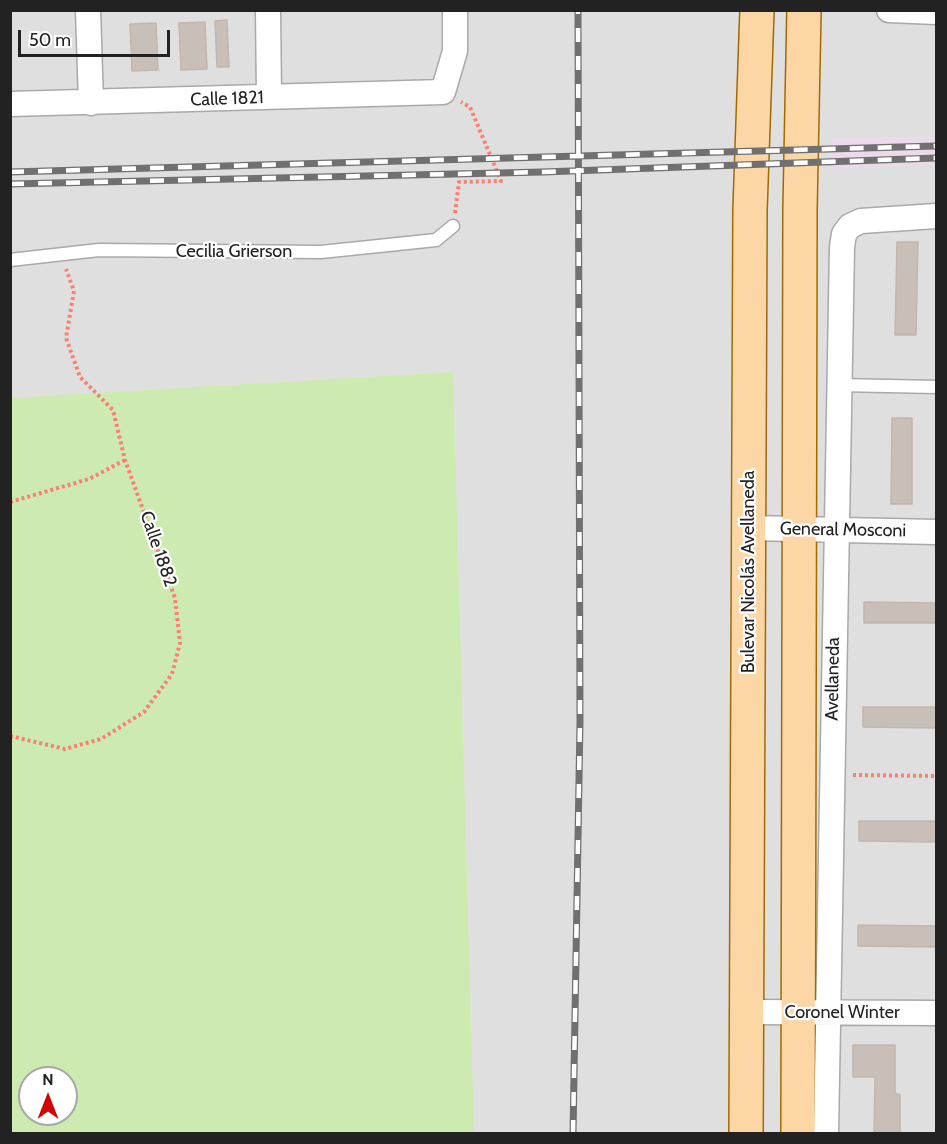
<!DOCTYPE html>
<meta charset="utf-8">
<style>
body{margin:0}
#map{position:relative;width:947px;height:1144px;overflow:hidden;background:#f2efe9;font-family:Cabin,sans-serif}
canvas{display:block}
.frame{position:absolute;inset:0;border:12px solid #222;pointer-events:none}
.north{position:absolute;left:18px;top:1066px;width:60px;height:60px;box-sizing:border-box;background:#fff;border:2px solid #a7a7a7;border-radius:50%;rotate:0deg;font-size:16px;font-weight:700;line-height:24px;text-align:center;color:#222}
.north::after{content:'';display:block;margin:auto;width:21px;height:27px;background:#d40000;clip-path:polygon(50% 0,100% 100%,50% 72%,0 100%)}
.scale{position:absolute;left:18px;top:30px;width:152px;height:27px;box-sizing:border-box;border:3px solid #222;border-top:0;padding-left:8px;font-size:18px;line-height:21px;white-space:nowrap;color:#222;-webkit-text-stroke:4px #fff;paint-order:stroke}
</style>
<div id="map">
<canvas width="947" height="1144"></canvas>
<div class="frame"></div>
<div class="north">N</div>
<div class="scale">50 m</div>
</div>
<script>
const context = document.querySelector('canvas').getContext('2d');
context.lineJoin = 'round';
function fillPath(path, color) {
  context.fillStyle = color;
  context.fill(path, 'evenodd');
}
function toPath(rows) {
  const path = new Path2D();
  for (const r of rows) {
    path.moveTo(r[0], r[1]);
    for (let i = 2; i < r.length; i += 2) path.lineTo(r[i], r[i + 1]);
  }
  return path;
}
function trace(path, color, width, dash) {
  context.strokeStyle = color;
  context.lineWidth = width;
  context.lineCap = dash ? 'butt' : 'round';
  context.setLineDash(dash || []);
  context.stroke(path);
}
function label(font, color, halo, rows, align = 'center') {
  context.font = font + ' Cabin,sans-serif';
  context.lineWidth = 4.5;
  context.setLineDash([]);
  context.textBaseline = 'middle';
  context.strokeStyle = halo;
  context.fillStyle = color;
  for (const [text, x, y, turn = 0] of rows) {
    context.save();
    context.translate(x, y);
    context.rotate((+turn || 0) * Math.PI / 180);
    context.textAlign = isNaN(turn) ? turn : align;
    if (halo) context.strokeText(text, 0, 0);
    context.fillText(text, 0, 0);
    context.restore();
  }
}
fillPath(toPath([
 [10,11,936,11,936,1133,11,1133],
 [30,1078,66,1078,66,1114,30,1114]
]), '#e0dfdf');
fillPath(toPath([
 [936,136,936,165,832,168,831,139]
]), '#ebdbe8');
fillPath(toPath([
 [453,372,474,1133,11,1133,11,398],
 [30,1078,66,1078,66,1114,30,1114]
]), '#cdebb0');
const building = toPath([
 [227,20,229,67,217,67,215,21,227,20],
 [205,22,207,69,181,70,179,23,205,22],
 [156,23,158,70,132,71,130,24,156,23],
 [897,242,918,242,916,335,895,335,897,242],
 [892,418,912,418,912,504,891,504,892,418],
 [864,602,936,603,936,623,864,623,864,602],
 [863,707,936,707,936,728,863,727,863,707],
 [859,821,936,821,936,842,859,841,859,821],
 [858,925,936,926,936,947,858,946,858,925],
 [853,1045,895,1045,895,1093,900,1095,900,1134,874,1134,875,1077,853,1077,853,1045]
]);
fillPath(building, '#c7bfb8');
trace(building, '#c4b6ab', 1.5);
const lane = toPath([
 [10,260,99,250,321,252,436,240,453,226],
 [838,385,936,387]
]);
const street = toPath([
 [88,10,91,103],
 [268,10,269,97],
 [889,10,936,12],
 [10,104,443,92,455,51,455,10],
 [750,528,936,532],
 [747,1012,936,1013],
 [826,1134,842,247,844,234,850,226,861,221,936,216]
]);
const primary = toPath([
 [746,1134,750,210,757,10],
 [798,1134,800,209,804,10]
]);
trace(lane, '#a9a9a9', 15);
trace(street, '#a9a9a9', 27);
trace(primary, '#a06b00', 36);
trace(toPath([
 [455,213,459,182,501,181,470,107,461,102],
 [10,502,89,479,125,460],
 [10,736,65,749,101,739,144,712,172,674,180,643,175,598,125,460,113,410,80,377,66,338,74,291,66,269],
 [853,775,936,776]
]), '#fa8072', 4, [3, 3]);
trace(lane, '#fff', 12);
trace(street, '#fff', 24);
trace(primary, '#fcd6a4', 33);
const rail = toPath([
 [10,172,936,146],
 [10,184,543,172,936,158],
 [573,1134,580,721,578,10]
]);
trace(rail, '#707070', 7);
trace(rail, '#fff', 4.5, [14]);
label('18px', '#222', '#fff', [
 ["Calle 1821",227,99,-2],
 ["Cecilia Grierson",234,252],
 ["General Mosconi",843,530,1],
 ["Calle 1882",158,549,71],
 ["Bulevar Nicolás Avellaneda",749,572,-90],
 ["Avellaneda",833,679,-89],
 ["Coronel Winter",842,1013]
]);
</script>
